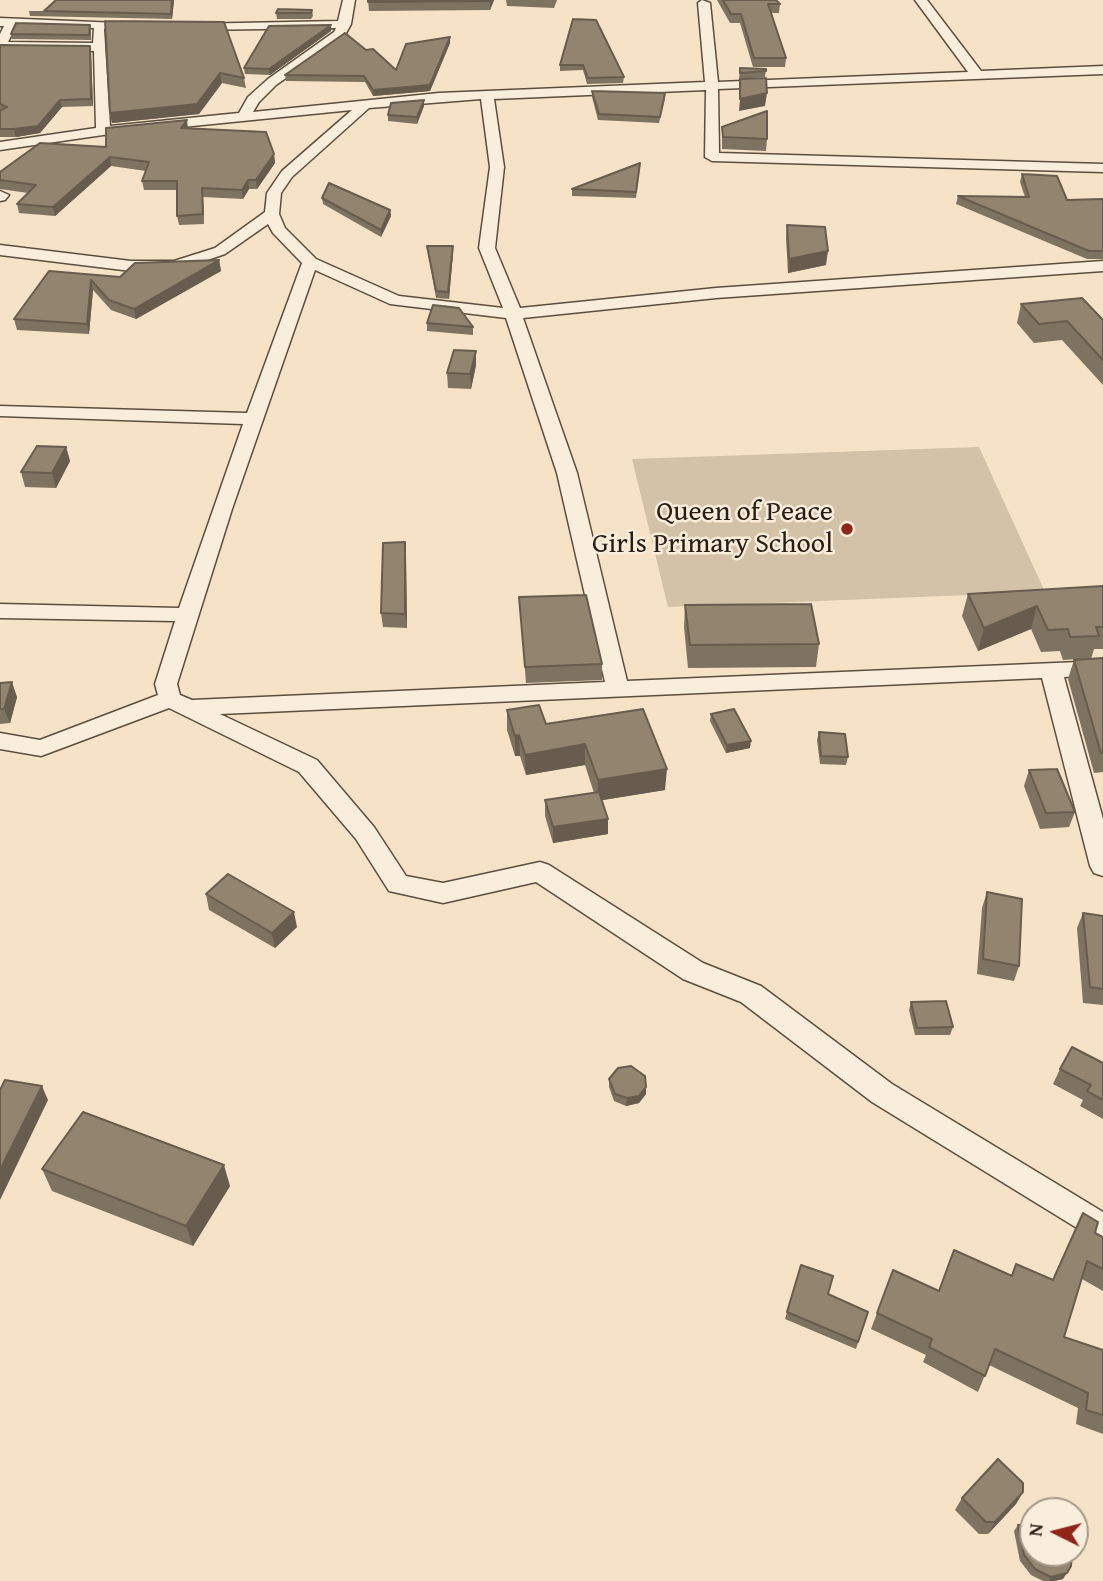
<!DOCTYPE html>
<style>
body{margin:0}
#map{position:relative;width:1103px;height:1581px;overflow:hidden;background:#f6e3c7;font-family:"Gentium Book Plus",serif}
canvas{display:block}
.north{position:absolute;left:1019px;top:1497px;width:70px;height:70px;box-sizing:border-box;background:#f9eddb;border:2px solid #a59a8b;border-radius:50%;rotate:276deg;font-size:19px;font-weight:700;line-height:28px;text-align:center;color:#281d12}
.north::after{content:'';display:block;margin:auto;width:24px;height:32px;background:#8f2418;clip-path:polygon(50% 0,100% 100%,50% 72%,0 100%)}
</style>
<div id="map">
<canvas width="1103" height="1581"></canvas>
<div class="north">N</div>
</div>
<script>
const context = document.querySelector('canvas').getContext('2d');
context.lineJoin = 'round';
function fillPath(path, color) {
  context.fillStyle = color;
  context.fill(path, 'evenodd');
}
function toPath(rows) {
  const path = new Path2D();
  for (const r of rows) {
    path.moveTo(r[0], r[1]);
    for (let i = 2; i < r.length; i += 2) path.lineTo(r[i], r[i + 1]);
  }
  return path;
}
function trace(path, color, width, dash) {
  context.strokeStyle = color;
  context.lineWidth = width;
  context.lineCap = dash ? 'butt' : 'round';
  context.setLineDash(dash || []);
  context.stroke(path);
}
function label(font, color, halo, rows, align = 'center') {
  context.font = font + ' "Gentium Book Plus",serif';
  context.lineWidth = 5;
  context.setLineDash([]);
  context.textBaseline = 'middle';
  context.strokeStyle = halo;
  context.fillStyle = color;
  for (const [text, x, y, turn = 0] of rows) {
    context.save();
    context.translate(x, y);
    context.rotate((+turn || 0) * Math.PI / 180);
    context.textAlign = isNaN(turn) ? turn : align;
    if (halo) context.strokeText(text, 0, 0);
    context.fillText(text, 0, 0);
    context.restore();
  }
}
fillPath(toPath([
 [979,447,1045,592,668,607,632,459]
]), '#d3c1a8');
const street = toPath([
 [343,0,355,0,351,24,344,37,276,85,259,102,253,112,439,93,705,82,698,3,702,0,710,3,718,82,968,72,915,0,927,0,981,71,1103,66,1103,74,718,89,719,153,1103,164,1103,172,712,161,705,157,706,90,494,99,504,167,495,248,520,308,716,288,1103,261,1103,271,716,298,523,318,577,473,627,681,1103,661,1103,675,1064,677,1103,819,1103,876,1094,873,1090,866,1042,678,220,714,317,760,374,827,406,876,443,883,540,862,549,865,703,963,761,986,892,1084,1103,1212,1103,1244,872,1102,741,1002,683,979,536,882,443,903,389,891,356,839,299,772,169,708,41,756,0,749,0,733,40,740,158,695,155,684,175,621,0,618,0,604,179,608,243,424,0,416,0,406,247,413,302,263,273,233,268,224,225,254,175,271,131,271,0,255,0,245,131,261,174,261,215,248,265,212,267,193,282,171,352,110,103,135,0,150,0,142,96,128,94,51,0,50,0,34,4,26,0,26,0,18,143,24,145,26,139,30,104,29,110,126,239,113,248,97,268,79,334,32,336,28,193,30,187,26,189,24,338,21,343,0],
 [16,26,94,28,93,43,8,42,16,26],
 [481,99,490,167,479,248,503,308,399,296,316,259,285,228,279,214,281,193,292,177,369,108,481,99],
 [315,270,390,304,506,318,557,473,605,682,192,700,180,695,177,684,232,509,315,270],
 [0,191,9,195,5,200,0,201,0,191]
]);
trace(street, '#5c4e3f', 3);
fillPath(street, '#f9eddb');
fillPath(toPath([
 [56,0,174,0,172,19,30,16,29,11,44,11],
 [368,0,494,0,490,10,369,11],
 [506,0,557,0,554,8,507,6],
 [717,0,776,0,780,4,779,13,771,13,786,58,785,67,753,67,740,23,730,23],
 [312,10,313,16,311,19,277,19,276,13],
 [573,19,624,77,623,83,587,84,583,70,560,71,560,65],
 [105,21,244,78,246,88,222,83,199,114,112,123,110,113],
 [90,25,91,31,91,40,12,39,11,34],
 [331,25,331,31,270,75,245,74,244,68],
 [450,43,430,91,373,96,365,82,286,81,285,75,366,50,396,70],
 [0,45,91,54,93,106,62,107,40,133,16,137,0,137],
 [740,68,766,69,765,77,739,79],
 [592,91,665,99,659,123,598,120,592,97],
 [424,100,424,106,417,124,388,121,388,115],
 [722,127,767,139,766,151,722,149],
 [188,128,274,154,275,163,257,189,249,189,243,199,203,197,204,224,179,225,177,216,177,190,144,190,142,181,146,171,111,166,55,216,19,213,17,204,28,193,0,189,0,172],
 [640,163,636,198,572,196,572,189],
 [1022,174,1067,200,1103,199,1103,259,1087,259,956,204,958,196,1025,197,1020,182],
 [322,198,390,210,391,216,381,237,323,204],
 [787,225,826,265,788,273,786,238],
 [427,246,453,246,453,253,449,299,436,298],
 [219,260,221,271,136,319,111,310,93,290,89,334,17,330,14,319,49,271,120,277],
 [1021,304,1103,320,1103,385,1062,340,1034,343,1017,323],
 [427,323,473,327,473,335,427,331],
 [476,351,476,365,471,389,448,388,447,373],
 [66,447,70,461,56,488,25,487,21,472],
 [405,542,406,556,407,628,383,627,381,613],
 [1103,586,1103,649,1094,649,1091,659,1103,658,1103,772,1094,773,1068,679,1074,660,1077,659,1063,660,1060,651,1041,652,1031,629,978,651,962,616,968,594],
 [519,597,602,664,602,680,526,683],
 [685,605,819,644,816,667,688,668,684,627],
 [0,683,17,697,10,723,0,724],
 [643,709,665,790,602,800,608,819,608,834,553,843,545,816,545,800,594,793,585,765,526,775,520,756,515,756,507,730,507,710,546,724],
 [711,714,750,748,726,753,710,721],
 [819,732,848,757,846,765,820,764,817,740],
 [1029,770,1075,812,1069,827,1040,829,1024,786],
 [987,892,1019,966,1014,981,977,974,982,908],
 [206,894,297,927,275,948,209,910],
 [1083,913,1103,916,1103,1005,1083,1003,1077,928],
 [911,1002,953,1027,950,1035,915,1035,909,1010],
 [1103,1063,1103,1119,1080,1106,1083,1100,1053,1084,1060,1069],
 [609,1079,646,1094,639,1103,626,1106,614,1101,609,1087],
 [42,1169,230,1186,193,1246,52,1191],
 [1083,1213,1095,1233,1103,1237,1103,1291,1082,1279,1064,1337,1103,1350,1103,1434,1076,1424,1078,1408,989,1365,978,1392,923,1362,926,1355,871,1329,877,1313,939,1291,1011,1275,1016,1264,1053,1280],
 [787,1312,868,1312,856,1349,785,1319],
 [1023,1492,1016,1504,988,1534,979,1534,955,1510,962,1498],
 [1018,1525,1063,1579,1054,1581,1043,1581,1031,1575,1020,1561,1014,1531]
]), '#7e7260');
fillPath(toPath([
 [172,0,174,0,172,19,171,14],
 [490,0,494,0,490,10],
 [331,25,331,31,270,75,269,69],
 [450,37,450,43,430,91,373,96,373,90],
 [90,46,91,54,93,106,91,99],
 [220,73,222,83,199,114,112,123,110,113],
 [767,93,765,106,739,111,740,99],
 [60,100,62,107,40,133,16,137,14,129],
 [424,100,424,106,417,124,417,117],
 [187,120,188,129,181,128],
 [274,154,275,163,257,189,256,180],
 [110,157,111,166,55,216,53,207],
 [248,180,249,189,243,199,242,190],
 [202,188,203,197,204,224,203,214],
 [390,210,391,216,381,237,381,230],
 [453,246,453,253,449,299,448,292],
 [828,251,826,265,788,273,789,259],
 [219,260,221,271,136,319,134,309],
 [91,280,93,290,89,334,87,324],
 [476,351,476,365,471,389,470,374],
 [66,447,70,461,56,488,52,473],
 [405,542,406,556,407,628,405,614],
 [1037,606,1031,629,978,651,984,628],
 [12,682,17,697,10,723,4,709],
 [519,735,520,756,515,756,515,736],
 [751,741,750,748,726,753,727,745],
 [585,744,585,765,526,775,525,755],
 [667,769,665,790,597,801,598,780],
 [608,819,608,834,553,843,553,827],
 [294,912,297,927,275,948,272,933],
 [42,1086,48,1100,0,1200,0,1170],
 [646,1087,646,1094,639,1103,626,1106,627,1098],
 [224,1165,230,1186,193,1246,186,1226],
 [1023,1492,1016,1504,988,1534,995,1522],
 [1067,1573,1063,1579,1054,1581,1049,1581,1051,1577]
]), '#675c4e');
const building = toPath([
 [56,0,172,0,171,14,44,11,56,0],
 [368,0,490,0,490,1,368,2,368,0],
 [723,0,776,0,780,4,768,4,786,58,754,58,741,14,731,14,723,0],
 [278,9,312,10,311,13,276,13,278,9],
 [573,19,596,20,624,77,588,78,583,65,560,65,573,19],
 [105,21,224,22,244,78,220,73,197,104,110,113,105,21],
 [16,23,90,25,89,35,11,34,16,23],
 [331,25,269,69,244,68,269,26,331,25],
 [345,33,366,50,373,49,396,70,406,44,450,37,430,85,373,90,364,76,285,75,345,33],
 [0,45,90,46,91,99,60,100,38,126,14,129,0,129,0,111,7,107,0,104,0,45],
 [740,68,766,69,766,71,740,73,740,68],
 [766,78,767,93,740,99,740,79,766,78],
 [592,91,665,93,660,117,599,114,592,91],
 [424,100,417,117,388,115,391,103,424,100],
 [767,111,767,139,723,137,722,127,767,111],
 [187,120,181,128,266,132,274,154,256,180,248,180,242,190,202,188,203,214,177,216,177,181,142,181,149,162,110,157,53,207,17,204,36,185,0,180,0,172,40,143,106,147,106,128,187,120],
 [640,163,636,192,572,189,640,163],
 [1022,174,1057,176,1067,200,1103,199,1103,251,1089,251,958,196,1029,197,1022,174],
 [329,183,390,210,381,230,322,198,329,183],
 [787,225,825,227,828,251,789,259,787,225],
 [427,246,453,246,448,292,436,291,427,246],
 [219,260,134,309,109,300,91,280,87,324,14,319,49,271,120,277,135,263,219,260],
 [1082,298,1103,320,1103,360,1067,321,1039,324,1021,304,1082,298],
 [433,305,459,308,473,327,427,323,433,305],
 [454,350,476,351,470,374,447,373,454,350],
 [37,446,66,447,52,473,21,472,37,446],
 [405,542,405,614,381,613,383,543,405,542],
 [1103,586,1103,627,1096,627,1099,636,1070,637,1068,629,1048,630,1037,606,984,628,968,594,1103,586],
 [586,595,602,664,525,667,519,597,586,595],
 [811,604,819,644,690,645,685,605,811,604],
 [1103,658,1103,753,1101,753,1074,660,1103,658],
 [12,682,4,709,0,709,0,683,12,682],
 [539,705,546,724,643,709,667,769,598,780,585,744,525,755,519,735,515,736,507,710,539,705],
 [734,709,751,741,727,745,711,714,734,709],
 [819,732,845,734,848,757,821,756,819,732],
 [1057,769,1075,812,1046,813,1029,770,1057,769],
 [599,792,608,819,553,827,545,800,599,792],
 [228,874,294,912,272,933,206,894,228,874],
 [987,892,1022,899,1019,966,983,959,987,892],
 [1083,913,1103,916,1103,989,1090,987,1083,913],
 [946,1001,953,1027,917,1028,911,1002,946,1001],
 [1072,1047,1103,1063,1103,1100,1087,1091,1091,1085,1060,1069,1072,1047],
 [631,1066,645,1076,646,1087,639,1096,627,1098,615,1094,609,1079,618,1068,631,1066],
 [5,1080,42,1086,0,1170,0,1090,5,1080],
 [83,1112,224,1165,186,1226,42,1169,83,1112],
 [1083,1213,1098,1222,1095,1233,1103,1237,1103,1269,1087,1261,1064,1337,1103,1350,1103,1415,1086,1410,1088,1393,995,1349,985,1376,929,1347,932,1339,877,1313,893,1270,939,1291,954,1250,1012,1276,1016,1264,1053,1280,1083,1213],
 [801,1265,833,1276,828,1294,868,1312,858,1342,787,1312,801,1265],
 [998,1459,1023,1483,1023,1492,995,1522,986,1522,962,1498,998,1459],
 [1033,1524,1033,1553,1072,1553,1071,1566,1067,1573,1051,1577,1035,1569,1024,1555,1018,1525,1033,1524]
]);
fillPath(building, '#938470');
trace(building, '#675c4e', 2);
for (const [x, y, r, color] of [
 [847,529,7,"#8f2418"]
]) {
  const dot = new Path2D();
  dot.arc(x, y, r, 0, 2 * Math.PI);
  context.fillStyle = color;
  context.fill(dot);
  trace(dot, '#f9eddb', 2.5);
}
label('28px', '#281d12', '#f9eddb', [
 ["Queen of Peace",833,513],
 ["Girls Primary School",833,545]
], 'right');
</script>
